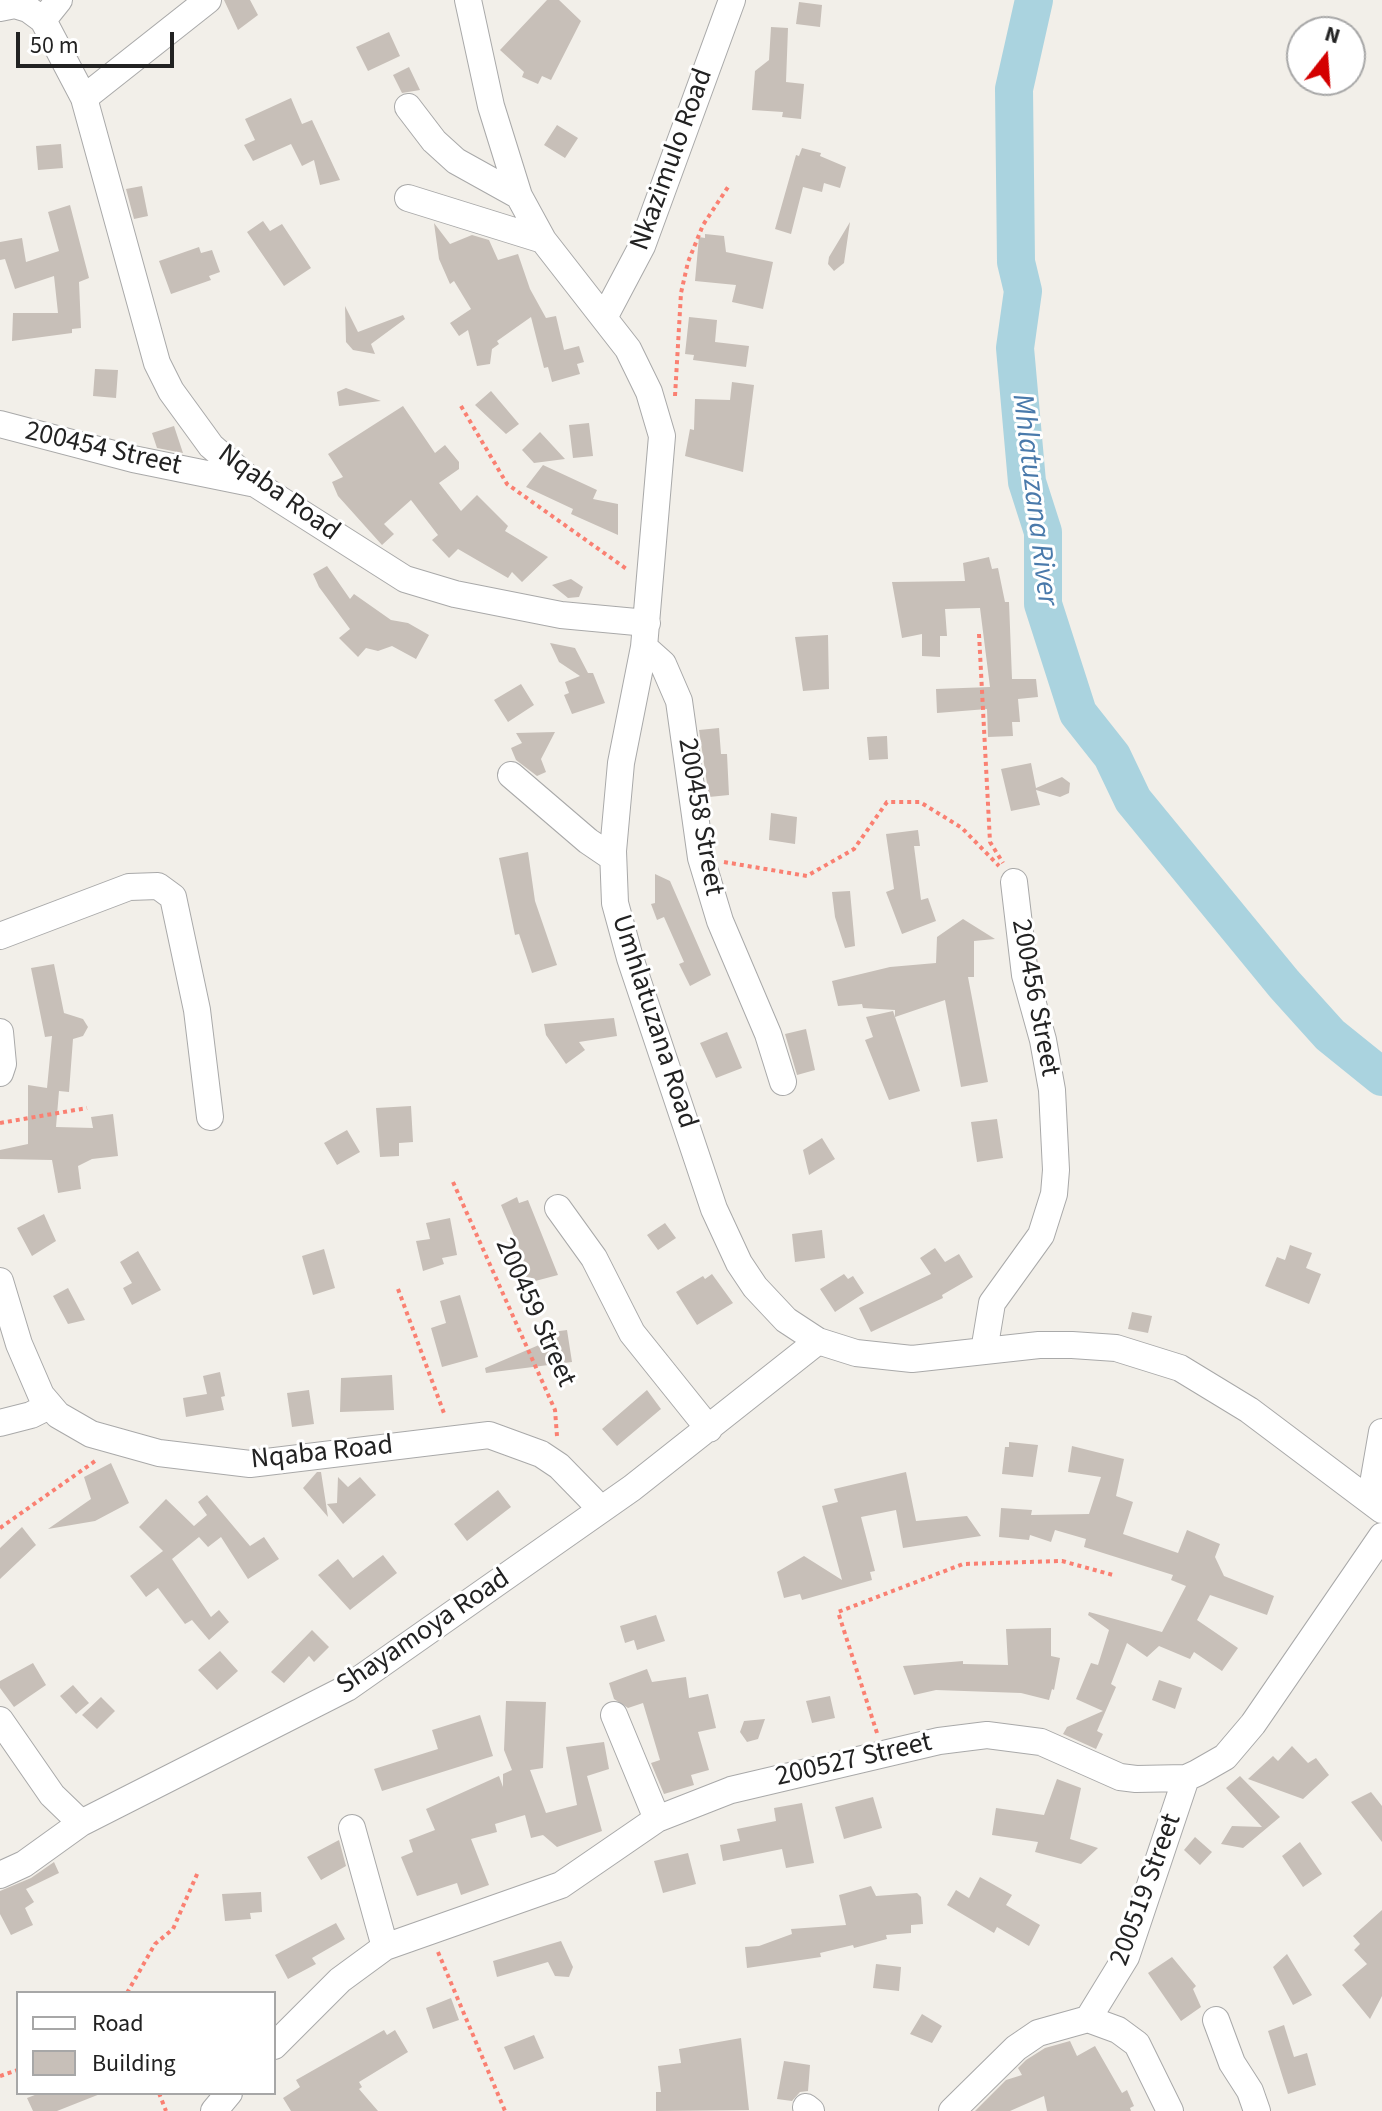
<!DOCTYPE html>
<style>
body{margin:0}
#map{position:relative;width:1382px;height:2111px;overflow:hidden;background:#f2efe9;font-family:"Source Sans 3",sans-serif}
canvas{display:block}
.legend{position:absolute;left:16px;top:1991px;width:260px;height:104px;box-sizing:border-box;background:#fff;border:2px solid #a7a7a7;margin:0;padding:10px 14px;list-style:none;font-size:24px;color:#222}
.legend li{display:flex;align-items:center;gap:16px;height:40px}
.legend b{width:40px;border:2px solid #a7a7a7}
.north{position:absolute;left:1286px;top:16px;width:80px;height:80px;box-sizing:border-box;background:#fff;border:2px solid #a7a7a7;border-radius:50%;rotate:17deg;font-size:22px;font-weight:700;line-height:32px;text-align:center;color:#222}
.north::after{content:'';display:block;margin:auto;width:28px;height:36px;background:#d40000;clip-path:polygon(50% 0,100% 100%,50% 72%,0 100%)}
.scale{position:absolute;left:16px;top:32px;width:158px;height:36px;box-sizing:border-box;border:4px solid #222;border-top:0;padding-left:10px;font-size:24px;line-height:28px;white-space:nowrap;color:#222;-webkit-text-stroke:6px #fff;paint-order:stroke}
</style>
<div id="map">
<canvas width="1382" height="2111"></canvas>
<ul class="legend">
<li><b style="height:10px;background:#fff"></b>Road</li>
<li><b style="height:22px;background:#c7bfb8"></b>Building</li>
</ul>
<div class="north">N</div>
<div class="scale">50 m</div>
</div>
<script>
const context = document.querySelector('canvas').getContext('2d');
context.lineJoin = 'round';
function toPath(rows) {
  const path = new Path2D();
  for (const r of rows) {
    path.moveTo(r[0], r[1]);
    for (let i = 2; i < r.length; i += 2) path.lineTo(r[i], r[i + 1]);
  }
  return path;
}
function trace(path, color, width, dash) {
  context.strokeStyle = color;
  context.lineWidth = width;
  context.lineCap = dash ? 'butt' : 'round';
  context.setLineDash(dash || []);
  context.stroke(path);
}
function fillPath(path, color) {
  context.fillStyle = color;
  context.fill(path, 'evenodd');
}
function label(font, color, halo, rows, align = 'center') {
  context.font = font + ' "Source Sans 3",sans-serif';
  context.lineWidth = 6;
  context.setLineDash([]);
  context.textBaseline = 'middle';
  context.strokeStyle = halo;
  context.fillStyle = color;
  for (const [text, x, y, turn = 0] of rows) {
    context.save();
    context.translate(x, y);
    context.rotate((+turn || 0) * Math.PI / 180);
    context.textAlign = isNaN(turn) ? turn : align;
    if (halo) context.strokeText(text, 0, 0);
    context.fillText(text, 0, 0);
    context.restore();
  }
}
trace(toPath([
 [1034,0,1014,89,1016,262,1023,291,1015,348,1027,482,1043,532,1043,604,1078,713,1112,756,1133,800,1284,984,1330,1035,1382,1077]
]), '#aad3df', 38);
fillPath(toPath([
 [224,0,250,0,258,15,238,30],
 [547,0,559,0,581,21,551,80,542,76,538,84,522,77,524,72,500,50],
 [799,2,822,5,820,27,796,24],
 [771,27,788,28,786,82,804,84,801,119,782,117,783,112,752,110,755,71,769,60],
 [389,32,400,56,368,71,356,47],
 [409,67,420,90,402,93,393,75],
 [291,98,302,124,312,120,340,180,320,185,314,160,302,166,291,144,253,161,244,145,255,140,245,119],
 [557,125,578,138,565,158,544,145],
 [61,144,63,168,38,170,36,146],
 [802,148,821,153,820,156,846,167,840,188,824,183,822,192,803,187,791,234,775,229,796,155,799,156],
 [142,186,148,216,134,219,126,189],
 [70,205,89,278,79,282,81,328,72,329,72,333,12,341,13,313,58,313,54,276,15,289,5,259,0,260,0,242,22,238,26,262,59,251,48,212],
 [263,221,270,231,282,224,311,268,284,286,247,232],
 [850,222,844,263,834,271,828,264,829,257],
 [434,223,450,244,472,235,489,240,498,260,518,254,530,289,546,318,556,316,564,350,579,346,584,362,577,364,580,374,552,382,548,367,544,368,531,317,497,341,499,344,492,349,490,364,477,366,468,330,459,336,450,323,471,309,454,281,450,284,439,259],
 [705,234,724,236,726,252,773,262,763,309,732,302,736,285,695,281,699,237,705,238],
 [199,247,201,253,212,250,220,272,209,276,211,280,171,294,159,261],
 [345,306,358,332,403,315,405,319,371,344,375,354,353,350,346,342],
 [689,317,717,320,715,342,749,346,746,367,693,360,694,355,685,354],
 [95,369,118,370,116,398,93,396],
 [732,382,754,385,743,472,685,456,690,429,694,430,695,399,730,400],
 [346,388,381,401,339,406,337,392],
 [491,391,519,424,506,434,475,405],
 [403,406,435,453,445,445,459,462,459,469,439,483,461,511,477,495,508,526,505,531,548,557,522,582,512,572,508,578,458,549,449,558,432,540,438,535,411,500,384,524,394,534,382,545,338,496,332,482,343,477,328,454],
 [589,423,593,456,573,458,569,425],
 [174,426,183,453,157,448,152,433],
 [540,432,565,459,534,463,522,450],
 [543,465,597,490,593,499,618,504,618,535,571,514,573,509,526,487],
 [989,557,992,569,998,568,1005,602,1009,602,1012,679,1036,679,1038,697,1018,699,1020,722,1012,722,1013,736,988,737,987,709,937,713,936,689,990,687,980,608,945,609,947,636,940,636,940,657,922,656,922,634,902,638,892,582,965,581,963,563],
 [327,566,350,599,354,594,391,620,408,623,429,635,416,659,392,646,378,651,366,648,358,657,339,638,350,629,319,587,313,574],
 [571,579,583,587,579,597,568,598,552,585],
 [828,635,829,689,803,691,795,637],
 [550,643,575,648,588,673,593,673,605,703,572,714,564,695,569,693,565,682,580,676,559,662],
 [521,684,534,705,508,722,494,700],
 [719,728,721,754,727,754,729,795,709,797,699,730],
 [555,732,541,759,546,772,537,776,516,760,511,748,522,743,516,733],
 [887,736,888,759,869,760,867,737],
 [1031,763,1036,788,1062,777,1070,783,1069,793,1060,797,1036,790,1040,805,1011,811,1001,769],
 [771,813,797,817,795,844,769,840],
 [918,830,920,846,914,846,921,900,928,898,936,921,902,934,886,892,894,889,886,834],
 [528,852,535,901,557,965,532,973,519,934,515,935,499,858],
 [655,874,670,881,711,975,690,986,679,964,684,962,664,917,657,920,651,904,655,903],
 [850,891,855,946,845,948,835,917,832,892],
 [963,919,995,939,974,941,974,977,968,977,988,1082,961,1087,945,1000,895,1017,895,1010,863,1008,862,1004,838,1006,832,981,890,967,936,963,937,937],
 [54,964,64,1013,83,1019,88,1027,83,1036,73,1039,69,1092,59,1091,56,1127,93,1128,91,1117,113,1114,118,1156,92,1159,78,1166,81,1189,58,1193,52,1160,0,1159,0,1150,28,1144,28,1085,47,1088,52,1036,45,1037,31,968],
 [893,1011,920,1091,889,1100,865,1040,873,1037,866,1017],
 [614,1018,617,1036,579,1042,585,1050,566,1064,546,1035,544,1024],
 [806,1029,815,1070,797,1075,785,1034],
 [727,1032,742,1068,716,1078,700,1043],
 [411,1106,413,1142,399,1143,399,1156,380,1157,376,1108],
 [997,1119,1003,1158,977,1162,971,1122],
 [347,1130,360,1152,337,1165,324,1143],
 [822,1138,835,1159,809,1175,803,1150],
 [517,1197,519,1203,528,1200,558,1275,524,1284,513,1255,521,1252,501,1205],
 [44,1214,56,1241,32,1256,17,1228],
 [450,1218,457,1255,442,1258,444,1264,423,1271,416,1241,430,1239,426,1223],
 [665,1223,676,1238,658,1250,647,1235],
 [822,1230,825,1258,795,1262,792,1234],
 [1290,1245,1312,1253,1306,1268,1321,1274,1309,1304,1265,1286,1277,1257,1285,1260],
 [935,1248,945,1262,959,1254,973,1277,942,1295,943,1298,871,1332,859,1308,931,1274,920,1258],
 [324,1249,335,1288,313,1295,302,1256],
 [138,1251,161,1290,132,1305,123,1288,132,1283,120,1262],
 [712,1274,733,1303,697,1325,676,1292,703,1276,705,1279],
 [844,1274,848,1279,853,1276,864,1293,835,1312,820,1289],
 [68,1288,85,1320,68,1324,53,1296],
 [460,1295,478,1357,442,1367,431,1328,446,1323,440,1301],
 [1132,1312,1152,1316,1148,1333,1128,1329],
 [567,1330,572,1362,486,1373,485,1368,546,1342,545,1333],
 [220,1372,225,1396,221,1397,224,1410,186,1417,183,1398,207,1394,203,1376],
 [392,1375,394,1410,340,1412,341,1378],
 [309,1390,314,1424,292,1427,287,1393],
 [647,1390,661,1409,617,1446,602,1429],
 [1009,1442,1038,1445,1033,1477,1002,1474,1005,1447,1009,1447],
 [1072,1446,1124,1459,1116,1496,1133,1502,1123,1534,1178,1553,1187,1530,1220,1544,1215,1557,1224,1576,1274,1596,1267,1615,1210,1595,1197,1620,1238,1648,1222,1671,1194,1652,1190,1659,1159,1646,1147,1657,1127,1643,1111,1684,1116,1687,1097,1731,1103,1734,1096,1749,1063,1734,1067,1727,1103,1711,1076,1699,1091,1663,1098,1665,1109,1630,1088,1615,1089,1612,1162,1632,1186,1586,1171,1580,1173,1575,1084,1547,1086,1539,1055,1530,1051,1542,1030,1535,1029,1540,999,1537,1001,1508,1032,1510,1031,1515,1089,1514,1101,1477,1068,1472],
 [111,1463,129,1503,95,1521,48,1529,91,1499,84,1477],
 [317,1472,321,1472,328,1517,303,1488],
 [906,1472,916,1521,967,1516,981,1536,903,1548,896,1510,861,1517,875,1571,870,1572,872,1580,802,1600,800,1594,784,1598,777,1572,804,1556,842,1580,822,1506,838,1502,834,1489],
 [338,1477,348,1487,360,1477,376,1495,343,1524,327,1504,337,1503],
 [498,1490,511,1507,467,1541,454,1524],
 [207,1495,250,1546,264,1537,279,1559,248,1579,221,1537,208,1547,199,1537,172,1559,211,1617,219,1610,229,1622,209,1640,192,1620,185,1624,158,1588,146,1597,130,1576,163,1551,139,1527,166,1499,194,1526,207,1515,198,1502],
 [22,1527,36,1545,0,1579,0,1548],
 [383,1555,397,1573,350,1610,318,1575,338,1559,353,1578],
 [656,1615,665,1641,637,1650,634,1640,625,1643,620,1626],
 [1051,1628,1051,1656,1060,1658,1054,1690,1052,1689,1049,1700,1021,1693,936,1690,914,1695,903,1666,963,1661,963,1664,1008,1665,1006,1629],
 [312,1630,329,1647,314,1662,309,1656,284,1683,271,1672],
 [220,1651,238,1671,217,1690,198,1670],
 [33,1663,46,1685,14,1707,0,1688,0,1681],
 [647,1669,652,1682,686,1677,689,1698,708,1694,716,1728,698,1732,709,1770,691,1775,694,1785,664,1794,651,1763,660,1760,643,1703,628,1708,614,1699,609,1683],
 [1159,1680,1182,1688,1175,1709,1152,1700],
 [73,1685,89,1703,76,1714,60,1696],
 [830,1696,835,1718,812,1723,806,1701],
 [101,1697,115,1711,97,1729,82,1715],
 [506,1701,546,1702,543,1768,530,1770,546,1813,577,1805,566,1747,604,1742,609,1769,587,1776,602,1831,557,1847,543,1835,531,1838,525,1815,495,1824,497,1832,471,1839,489,1885,461,1895,457,1883,417,1896,401,1857,413,1852,409,1840,435,1830,426,1809,499,1776,503,1787,503,1774,512,1770,504,1750],
 [480,1715,493,1756,382,1791,374,1769,438,1749,432,1730],
 [765,1719,758,1739,747,1742,740,1732,744,1721],
 [1292,1746,1308,1763,1316,1758,1329,1775,1303,1799,1248,1779,1273,1756,1278,1761],
 [1240,1776,1280,1817,1243,1848,1221,1844,1232,1826,1262,1827,1226,1788],
 [1057,1779,1081,1788,1070,1839,1098,1848,1081,1864,1035,1852,1038,1842,992,1835,996,1808,1044,1815],
 [1371,1792,1382,1806,1382,1842,1351,1802],
 [873,1797,882,1828,844,1839,835,1807],
 [802,1803,814,1863,786,1868,782,1849,723,1861,720,1845,740,1841,737,1829,776,1821,774,1808],
 [1195,1837,1212,1852,1200,1865,1184,1850],
 [339,1840,346,1866,321,1880,307,1857],
 [1300,1842,1322,1874,1303,1887,1282,1856],
 [688,1853,696,1884,663,1893,654,1861],
 [54,1862,59,1873,26,1889,34,1902,25,1908,33,1925,11,1935,0,1914,0,1891,31,1878],
 [980,1877,1012,1895,1006,1905,1040,1925,1029,1946,997,1927,994,1933,947,1905,956,1890,969,1898],
 [871,1886,876,1896,917,1893,921,1897,923,1924,911,1925,911,1933,886,1935,887,1939,854,1948,853,1945,820,1953,821,1957,747,1968,745,1947,759,1946,792,1934,791,1929,846,1925,839,1895],
 [261,1892,262,1912,250,1913,251,1919,225,1921,222,1894],
 [1382,1910,1382,1996,1370,2019,1342,1985,1367,1964,1354,1950,1360,1944,1353,1936],
 [336,1923,345,1939,312,1958,316,1964,288,1979,275,1955],
 [561,1941,573,1967,569,1977,555,1976,548,1962,497,1977,493,1961],
 [1287,1954,1312,1995,1293,2005,1273,1967],
 [1172,1957,1196,1986,1193,1989,1201,2007,1181,2021,1148,1973],
 [876,1964,901,1967,899,1991,873,1988],
 [451,1998,459,2020,433,2029,426,2008],
 [922,2014,942,2026,932,2043,910,2034],
 [1284,2025,1294,2057,1307,2053,1316,2085,1288,2094,1268,2031],
 [384,2030,387,2035,395,2030,408,2052,359,2082,362,2087,359,2089,378,2111,291,2111,283,2098,300,2087,296,2080],
 [534,2035,544,2058,514,2070,504,2047],
 [741,2038,749,2110,656,2111,656,2092,661,2092,658,2066,681,2063,679,2049],
 [1070,2041,1077,2056,1095,2046,1122,2093,1127,2090,1134,2106,1130,2108,1131,2111,1047,2111,1044,2096,1010,2111,975,2111,1006,2080,1022,2075,1018,2068,1026,2060,1045,2048],
 [784,2061,810,2065,808,2091,800,2092,792,2101,777,2099],
 [40,2093,100,2093,100,2094,57,2111,33,2111,27,2098]
]), '#c7bfb8');
const minor = toPath([
 [468,0,491,106,519,196,543,240,628,349,649,392,662,436,644,647,621,763,613,851,615,903,630,958,714,1209,739,1263,755,1287,786,1320,818,1341,856,1353,912,1359,1039,1345,1072,1345,1116,1348,1180,1368,1249,1410,1382,1510],
 [0,8,15,5,28,9,43,20,84,98,157,363,171,391,211,446,254,483,405,579,455,594,561,615,647,623],
 [43,20,59,0],
 [84,98,208,0],
 [408,107,434,141,456,161,519,196],
 [408,198,543,240],
 [605,316,642,246,732,0],
 [0,424,133,459,251,483],
 [644,647,663,664,679,701,701,858,720,921,768,1034,783,1082],
 [511,775,588,841,613,858],
 [0,936,129,887,158,886,173,897,197,1010,210,1117],
 [0,1032,3,1064,0,1073],
 [558,1208,594,1258,632,1333,709,1429],
 [0,1281,19,1344,41,1395,58,1415,91,1434,159,1453,250,1464,489,1435,541,1454,559,1466,601,1509],
 [984,1351,992,1303,1041,1235,1054,1194,1056,1170,1052,1090,1043,1040,1025,975,1014,882],
 [0,1423,31,1415,49,1406],
 [1370,1501,1382,1432],
 [614,1715,657,1819],
 [0,1720,52,1795,81,1823],
 [352,1828,385,1947],
 [0,1875,24,1864,81,1823,347,1688,632,1488,818,1341],
 [1088,2019,1118,2030,1137,2044,1170,2111],
 [1216,2020,1232,2063,1250,2091,1257,2111],
 [274,2046,340,1980,385,1947,561,1885,657,1819,731,1790,939,1741,987,1735,1041,1742,1120,1777,1136,1779,1186,1778,1197,1773,1225,1757,1253,1724,1382,1536],
 [806,2107,811,2111],
 [214,2111,229,2093],
 [952,2111,1016,2048,1038,2033,1088,2019,1126,1957,1186,1778]
]);
trace(minor, '#a9a9a9', 28);
trace(toPath([
 [675,396,681,293,688,262,703,225,730,184],
 [461,406,507,484,628,570],
 [979,634,990,842,1003,863],
 [724,862,807,876,854,849,887,802,920,802,962,828,999,866],
 [0,1123,87,1108],
 [453,1182,555,1410,557,1436],
 [398,1289,445,1416],
 [0,1528,98,1459],
 [877,1733,838,1612,963,1564,1062,1561,1113,1575],
 [438,1952,505,2111],
 [127,1993,155,1944,173,1929,198,1872],
 [0,2076,18,2070],
 [159,2093,166,2111]
]), '#fa8072', 4, [4, 4]);
trace(minor, '#fff', 26);
label('28px', '#222', '#fff', [
 ["Nkazimulo Road",673,160,-70],
 ["200454 Street",103,450,13],
 ["Nqaba Road",278,494,36],
 ["200458 Street",699,817,80],
 ["200456 Street",1034,998,79],
 ["Umhlatuzana Road",653,1022,72],
 ["200459 Street",534,1313,66],
 ["Nqaba Road",322,1454,-6],
 ["Shayamoya Road",424,1633,-34],
 ["200527 Street",854,1761,-13],
 ["200519 Street",1147,1890,-70]
]);
label('italic 30px', '#4a7aab', '#fff', [
 ["Mhlatuzana River",1033,500,83]
]);
</script>
